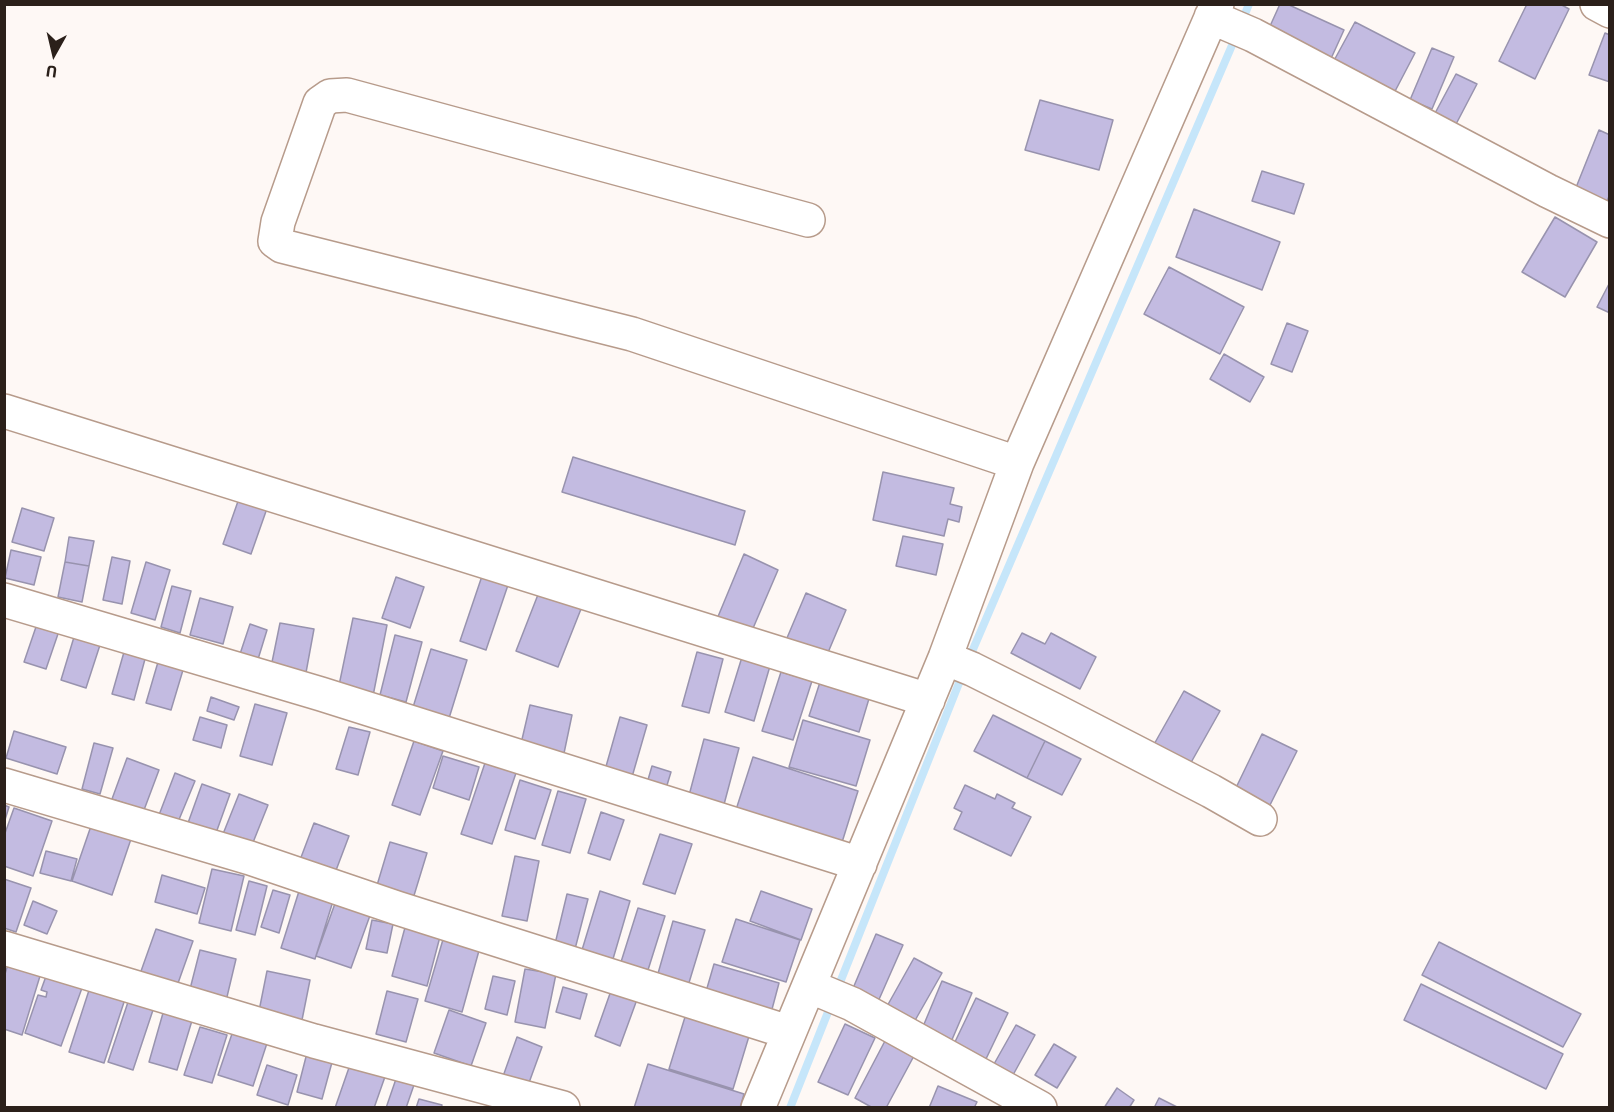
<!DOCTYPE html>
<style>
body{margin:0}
#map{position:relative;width:1614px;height:1112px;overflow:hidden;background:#fef8f5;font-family:"Exo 2",sans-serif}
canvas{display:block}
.frame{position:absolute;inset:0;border:6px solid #2b201a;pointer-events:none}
.north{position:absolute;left:24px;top:24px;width:60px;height:60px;-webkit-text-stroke:4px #fef8f5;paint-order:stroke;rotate:188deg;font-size:16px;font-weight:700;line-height:24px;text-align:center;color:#2b201a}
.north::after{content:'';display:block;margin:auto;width:21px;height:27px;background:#2b201a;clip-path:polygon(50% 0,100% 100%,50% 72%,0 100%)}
</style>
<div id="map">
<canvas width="1614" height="1112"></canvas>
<div class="frame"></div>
<div class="north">U</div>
</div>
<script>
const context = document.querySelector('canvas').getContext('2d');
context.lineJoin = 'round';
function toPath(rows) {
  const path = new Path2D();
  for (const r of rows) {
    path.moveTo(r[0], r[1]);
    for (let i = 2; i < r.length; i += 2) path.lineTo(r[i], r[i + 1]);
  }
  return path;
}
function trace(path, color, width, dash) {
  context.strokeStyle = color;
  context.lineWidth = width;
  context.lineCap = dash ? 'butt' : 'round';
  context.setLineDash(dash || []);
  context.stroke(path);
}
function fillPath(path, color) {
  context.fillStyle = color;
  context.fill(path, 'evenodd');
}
trace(toPath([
 [1241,24,1249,4],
 [968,661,1236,36],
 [837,990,963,673],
 [790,1108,832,1002]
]), '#c6e6fa', 8);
const building = toPath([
 [1280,4,1287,4,1344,30,1329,63,1266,35,1280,4],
 [1527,4,1560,4,1569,9,1535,79,1499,61,1527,4],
 [1355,22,1415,53,1392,97,1331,66,1355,22],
 [1605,33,1610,35,1610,82,1589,75,1605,33],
 [1432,48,1454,57,1432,109,1410,100,1432,48],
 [1456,74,1477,84,1454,128,1433,117,1456,74],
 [1040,100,1113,120,1099,170,1025,150,1040,100],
 [1599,130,1610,135,1610,194,1602,213,1571,200,1599,130],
 [1262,171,1304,184,1294,214,1252,201,1262,171],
 [1194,209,1280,242,1262,290,1176,257,1194,209],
 [1555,217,1597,242,1565,297,1522,272,1555,217],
 [1169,267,1244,307,1220,354,1144,314,1169,267],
 [1610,282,1610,313,1597,307,1610,282],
 [1287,323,1308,331,1292,372,1271,364,1287,323],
 [1224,354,1264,377,1250,402,1210,379,1224,354],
 [573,457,745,511,735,545,562,492,573,457],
 [883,472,954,488,950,504,962,507,959,522,948,519,944,536,873,520,883,472],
 [243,487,271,497,251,554,223,544,243,487],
 [22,508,54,518,44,551,12,542,22,508],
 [903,536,943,544,936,575,896,566,903,536],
 [69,537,94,541,89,566,65,562,69,537],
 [11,550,41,557,34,585,5,578,11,550],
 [744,554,778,570,751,633,717,619,744,554],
 [112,557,130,561,122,604,103,600,112,557],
 [65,562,89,566,82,602,58,597,65,562],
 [146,562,170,570,155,620,131,613,146,562],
 [482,576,508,585,486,650,460,641,482,576],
 [396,577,424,587,410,628,382,618,396,577],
 [172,586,191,591,180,633,161,627,172,586],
 [539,592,581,609,558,667,516,651,539,592],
 [806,593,846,610,824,662,784,645,806,593],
 [200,598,233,607,223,644,190,635,200,598],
 [353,618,387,625,372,701,337,695,353,618],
 [38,621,60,628,46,669,24,662,38,621],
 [280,623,314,629,305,678,270,672,280,623],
 [250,624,267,630,255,669,237,663,250,624],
 [1022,633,1045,644,1051,633,1096,657,1080,689,1011,653,1022,633],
 [395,635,422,642,406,702,380,695,395,635],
 [74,637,100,645,86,688,61,680,74,637],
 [431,649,467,660,446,728,410,717,431,649],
 [124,652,145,659,134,700,112,694,124,652],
 [697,652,723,659,709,713,682,706,697,652],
 [742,657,770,666,754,721,725,712,742,657],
 [158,662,183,670,171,710,146,703,158,662],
 [781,672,812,681,793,740,762,731,781,672],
 [822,676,871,692,859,732,809,716,822,676],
 [1184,691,1220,711,1184,775,1148,755,1184,691],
 [211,697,239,707,234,720,207,711,211,697],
 [255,704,287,713,272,765,240,756,255,704],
 [530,705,572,715,563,758,520,748,530,705],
 [993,715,1045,741,1027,778,974,751,993,715],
 [200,717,227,725,221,748,193,740,200,717],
 [620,717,647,725,632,777,605,770,620,717],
 [803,720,870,740,856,786,789,767,803,720],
 [349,727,370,732,358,775,336,769,349,727],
 [14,731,66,747,57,774,6,758,14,731],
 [1262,734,1297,751,1265,815,1231,798,1262,734],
 [704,739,739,748,722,812,687,803,704,739],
 [414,741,443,751,420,815,392,805,414,741],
 [1045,741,1081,759,1062,795,1027,778,1045,741],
 [94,743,113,748,100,794,82,789,94,743],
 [443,756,479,767,469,800,433,788,443,756],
 [753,757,858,791,839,852,733,819,753,757],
 [127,758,159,770,144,810,112,799,127,758],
 [486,760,517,770,492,844,461,834,486,760],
 [652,766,671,772,664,795,645,790,652,766],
 [175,773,195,781,178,822,159,815,175,773],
 [520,780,551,790,535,839,505,830,520,780],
 [202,784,230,794,216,833,188,823,202,784],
 [965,785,995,799,997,794,1015,803,1012,808,1031,817,1011,856,954,829,962,812,954,808,965,785],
 [558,791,586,799,570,853,542,845,558,791],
 [239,794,268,805,250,850,221,839,239,794],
 [4,805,9,807,4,823,4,805],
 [14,808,52,821,33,876,4,866,4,836,14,808],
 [601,812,624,820,610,860,588,853,601,812],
 [314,823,349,836,335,873,300,860,314,823],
 [91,826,131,839,112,895,72,881,91,826],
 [660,834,692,844,675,894,643,884,660,834],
 [390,842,427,853,412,902,375,892,390,842],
 [46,851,77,859,71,881,40,873,46,851],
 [515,856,539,861,527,921,502,916,515,856],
 [212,869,244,876,231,931,199,923,212,869],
 [162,875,205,888,197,914,155,902,162,875],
 [4,879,31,888,16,932,4,928,4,879],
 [249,881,267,886,255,935,236,930,249,881],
 [300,888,334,898,315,959,281,948,300,888],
 [273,890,290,895,279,933,261,927,273,890],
 [600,891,630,901,613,959,582,950,600,891],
 [761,891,812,909,801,940,750,921,761,891],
 [567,894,588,899,575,949,555,944,567,894],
 [337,898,372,910,351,968,316,956,337,898],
 [33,901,57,911,47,934,24,925,33,901],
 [638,908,665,916,648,970,621,962,638,908],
 [736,919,800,940,786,982,722,962,736,919],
 [372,920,393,924,387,953,366,949,372,920],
 [407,920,442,929,427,986,392,976,407,920],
 [673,921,705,930,688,986,657,977,673,921],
 [156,929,193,941,177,986,140,974,156,929],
 [876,934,903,945,877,1004,851,993,876,934],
 [444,936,480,947,462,1012,425,1001,444,936],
 [1439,942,1581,1014,1563,1047,1422,975,1439,942],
 [200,950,236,959,226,1001,189,993,200,950],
 [10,958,28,972,40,976,22,1035,4,1029,4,977,10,958],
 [914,958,942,973,913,1024,886,1008,914,958],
 [714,964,779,983,771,1013,705,995,714,964],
 [49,968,82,988,61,1046,25,1033,38,995,46,997,47,992,41,990,49,968],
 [525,969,556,974,545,1028,515,1022,525,969],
 [267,971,310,980,302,1020,259,1011,267,971],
 [493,976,515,981,507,1015,485,1009,493,976],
 [92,981,127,993,104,1063,69,1052,92,981],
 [942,981,972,993,951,1042,922,1029,942,981],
 [1421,984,1563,1054,1546,1089,1404,1020,1421,984],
 [613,985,639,994,620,1046,595,1036,613,985],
 [563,987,587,994,580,1019,556,1012,563,987],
 [387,991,418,999,406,1042,376,1034,387,991],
 [131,993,156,1001,133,1070,108,1062,131,993],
 [976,998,1008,1013,985,1061,953,1046,976,998],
 [689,1004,753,1023,733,1089,669,1069,689,1004],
 [165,1006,194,1014,177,1070,149,1062,165,1006],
 [449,1010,486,1023,471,1066,434,1053,449,1010],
 [236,1022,270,1034,253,1086,218,1075,236,1022],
 [845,1024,875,1038,848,1095,818,1082,845,1024],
 [1016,1025,1035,1035,1013,1075,994,1064,1016,1025],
 [200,1027,227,1035,212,1083,184,1075,200,1027],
 [517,1037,542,1047,526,1091,501,1082,517,1037],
 [886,1039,915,1054,886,1108,873,1108,855,1098,886,1039],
 [1054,1044,1076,1057,1057,1088,1035,1075,1054,1044],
 [308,1049,334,1055,322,1099,297,1092,308,1049],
 [352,1059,387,1071,374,1108,335,1108,352,1059],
 [648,1064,744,1094,740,1108,634,1108,648,1064],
 [267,1065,297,1075,288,1105,257,1095,267,1065],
 [397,1076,415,1082,406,1108,386,1108,397,1076],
 [938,1086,977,1102,974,1108,929,1108,938,1086],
 [1117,1088,1134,1100,1129,1108,1104,1108,1117,1088],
 [1159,1098,1179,1108,1154,1108,1159,1098],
 [419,1099,442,1105,441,1108,416,1108,419,1099]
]);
fillPath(building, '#c3bbe1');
trace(building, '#9893ae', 1.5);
const minor = toPath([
 [1597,4,1610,11],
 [1211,17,1253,35,1548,191,1610,221],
 [808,220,347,95,330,96,320,103,278,222,275,241,282,246,632,334,1017,463],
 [4,411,928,700],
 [4,600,321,694,860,864],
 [945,658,972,669,1054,710,1211,791,1260,819],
 [4,785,250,858,397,908,788,1032],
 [4,948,314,1041,563,1108],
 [809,986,852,1004,1040,1108],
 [758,1108,945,658,1017,463,1217,4]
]);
trace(minor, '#b79b8b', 36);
trace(minor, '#fff', 33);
</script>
